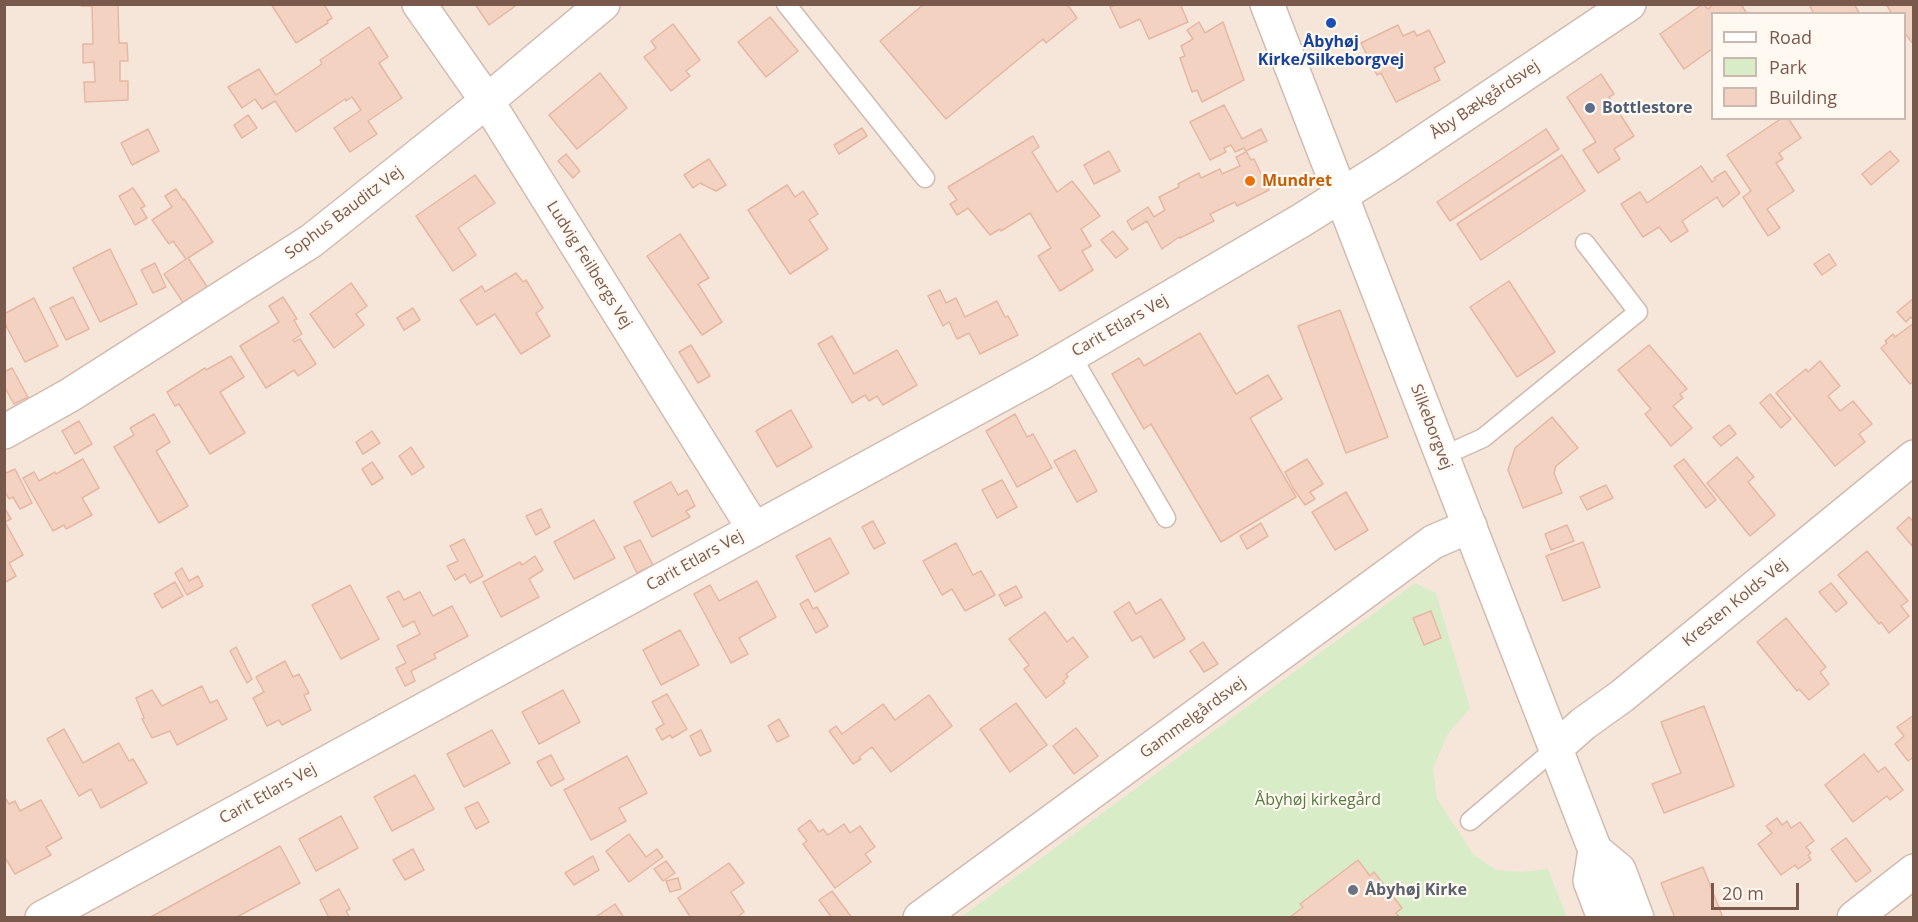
<!DOCTYPE html>
<meta charset="utf-8">
<style>
body{margin:0}
#map{position:relative;width:1918px;height:922px;overflow:hidden;background:#fdf5eb;font-family:"Open Sans",sans-serif}
canvas{display:block}
.frame{position:absolute;inset:0;border:6px solid #7a594d;pointer-events:none}
.legend{position:absolute;left:1711px;top:12px;width:195px;height:108px;box-sizing:border-box;background:#fff9f2;border:2px solid #cab9b0;margin:0;padding:8px 10px;list-style:none;font-size:18px;color:#7a594d}
.legend li{display:flex;align-items:center;gap:12px;height:30px}
.legend b{width:30px;border:2px solid #cab9b0}
.scale{position:absolute;left:1711px;top:883px;width:88px;height:27px;box-sizing:border-box;border:3px solid #7a594d;border-top:0;padding-left:8px;font-size:18px;line-height:21px;white-space:nowrap;color:#7a594d;-webkit-text-stroke:4px #fff9f2;paint-order:stroke}
</style>
<div id="map">
<canvas width="1918" height="922"></canvas>
<div class="frame"></div>
<ul class="legend">
<li><b style="height:8px;background:#fff"></b>Road</li>
<li><b style="height:16px;background:#d9ecc8"></b>Park</li>
<li><b style="height:16px;background:#f3d2c2"></b>Building</li>
</ul>
<div class="scale">20 m</div>
</div>
<script>
const context = document.querySelector('canvas').getContext('2d');
context.lineJoin = 'round';
function fillPath(path, color) {
  context.fillStyle = color;
  context.fill(path, 'evenodd');
}
function toPath(rows) {
  const path = new Path2D();
  for (const r of rows) {
    path.moveTo(r[0], r[1]);
    for (let i = 2; i < r.length; i += 2) path.lineTo(r[i], r[i + 1]);
  }
  return path;
}
function trace(path, color, width, dash) {
  context.strokeStyle = color;
  context.lineWidth = width;
  context.lineCap = dash ? 'butt' : 'round';
  context.setLineDash(dash || []);
  context.stroke(path);
}
function label(font, color, halo, rows, align = 'center') {
  context.font = font + ' "Open Sans",sans-serif';
  context.lineWidth = 4.5;
  context.setLineDash([]);
  context.textBaseline = 'middle';
  context.strokeStyle = halo;
  context.fillStyle = color;
  for (const [text, x, y, turn = 0] of rows) {
    context.save();
    context.translate(x, y);
    context.rotate((+turn || 0) * Math.PI / 180);
    context.textAlign = isNaN(turn) ? turn : align;
    if (halo) context.strokeText(text, 0, 0);
    context.fillText(text, 0, 0);
    context.restore();
  }
}
fillPath(toPath([
 [5,5,1913,5,1913,917,5,917],
 [1712,14,1904,14,1904,118,1712,118]
]), '#f5e6d9');
fillPath(toPath([
 [1415,583,1436,593,1470,708,1447,735,1433,769,1437,799,1474,855,1496,870,1522,872,1548,869,1567,917,960,918]
]), '#d9ecc8');
const building = toPath([
 [81,4,128,4,118,5,119,43,127,43,128,61,120,61,120,81,128,81,128,100,85,102,84,82,95,82,94,62,83,63,83,44,93,44,92,6,81,6,81,4],
 [271,4,324,4,332,18,327,21,328,23,296,43,271,4],
 [475,4,518,4,489,25,475,4],
 [924,4,1067,4,1077,18,1046,43,1043,39,946,119,880,41,924,4],
 [1117,4,1180,4,1188,22,1149,39,1140,19,1120,28,1110,7,1117,4],
 [1703,4,1708,9,1714,4,1741,4,1747,14,1712,14,1712,49,1684,69,1660,34,1703,4],
 [1814,4,1854,4,1860,14,1814,14,1810,7,1814,4],
 [1886,4,1914,4,1914,45,1904,32,1904,14,1892,14,1886,4],
 [770,17,798,51,766,77,738,42,770,17],
 [1199,22,1205,33,1223,22,1244,80,1202,102,1197,90,1192,92,1180,58,1185,56,1181,46,1193,39,1187,30,1199,22],
 [673,24,700,60,686,71,690,76,671,91,644,57,656,48,651,41,673,24],
 [1398,25,1403,36,1414,31,1417,36,1429,30,1445,62,1434,68,1440,80,1396,102,1381,73,1377,75,1361,43,1398,25],
 [369,27,388,57,379,63,402,98,368,121,377,134,350,152,334,128,361,110,352,97,346,101,345,99,296,132,275,101,262,109,255,99,242,108,228,87,259,69,276,95,322,64,320,60,369,27],
 [600,73,627,108,577,149,549,115,600,73],
 [1601,74,1614,94,1609,97,1634,136,1614,149,1620,159,1598,173,1583,150,1596,142,1567,97,1601,74],
 [1224,105,1242,139,1261,129,1267,141,1246,151,1251,160,1254,159,1269,190,1237,206,1235,202,1210,214,1214,221,1180,238,1179,237,1162,249,1147,221,1132,230,1127,221,1148,207,1154,217,1165,210,1159,197,1179,187,1178,184,1199,173,1201,178,1220,169,1222,174,1240,166,1236,157,1246,152,1244,148,1235,152,1231,145,1224,148,1226,152,1210,160,1190,122,1224,105],
 [248,115,257,128,242,138,234,125,248,115],
 [1782,118,1788,118,1801,138,1779,153,1783,159,1776,163,1794,191,1767,209,1780,228,1768,236,1743,197,1751,191,1727,155,1782,118],
 [862,128,867,136,839,154,834,145,862,128],
 [148,129,159,151,132,165,121,143,148,129],
 [1546,129,1559,149,1450,221,1437,202,1546,129],
 [1033,136,1039,147,1032,152,1057,192,1072,181,1100,216,1081,229,1091,246,1082,251,1093,270,1060,291,1038,256,1051,248,1030,213,1001,231,1000,229,990,235,968,208,957,215,950,204,957,200,948,187,1033,136],
 [1109,151,1120,171,1094,184,1084,165,1109,151],
 [1890,151,1899,161,1871,185,1862,174,1890,151],
 [566,154,580,171,573,178,558,161,566,154],
 [1562,155,1585,191,1481,260,1457,224,1562,155],
 [709,159,726,185,716,191,700,183,693,188,684,175,709,159],
 [1701,166,1712,182,1715,180,1714,178,1725,171,1740,193,1723,207,1717,197,1682,221,1688,231,1671,242,1659,227,1643,237,1621,204,1640,192,1647,203,1701,166],
 [475,175,495,203,458,228,476,255,453,271,416,216,475,175],
 [787,185,795,197,803,191,818,214,809,220,828,249,790,274,748,210,787,185],
 [133,188,145,206,141,208,147,218,135,225,119,196,133,188],
 [176,189,183,200,184,199,213,242,188,258,208,288,184,304,164,274,186,259,173,241,169,244,152,220,172,207,165,196,176,189],
 [1113,231,1128,249,1116,258,1101,240,1113,231],
 [680,234,709,278,698,284,722,322,702,335,647,256,680,234],
 [110,249,137,304,100,322,73,268,110,249],
 [1829,254,1836,265,1822,275,1814,264,1829,254],
 [155,263,166,287,153,293,141,270,155,263],
 [516,273,523,282,526,280,543,308,536,313,550,336,521,354,495,314,477,325,460,300,482,286,485,292,516,273],
 [1509,281,1555,352,1517,377,1470,307,1509,281],
 [351,283,367,306,356,314,364,325,334,348,310,314,351,283],
 [940,290,946,303,956,298,965,317,997,301,1005,317,1008,316,1018,335,980,354,969,333,957,339,949,322,943,326,928,296,940,290],
 [73,297,89,329,66,340,50,308,73,297],
 [283,297,297,319,294,320,302,334,293,340,294,342,300,339,316,364,298,376,294,370,266,388,240,346,279,322,269,306,283,297],
 [34,298,58,346,25,362,4,322,4,314,34,298],
 [1914,298,1914,320,1911,317,1906,322,1897,312,1914,298],
 [413,308,420,320,404,330,397,318,413,308],
 [1340,310,1388,437,1346,453,1298,326,1340,310],
 [1914,323,1914,381,1910,384,1881,348,1887,343,1885,341,1893,334,1895,337,1914,323],
 [1200,333,1236,394,1268,375,1282,399,1250,418,1296,497,1221,542,1151,424,1144,429,1112,374,1139,358,1144,366,1200,333],
 [832,336,854,374,897,350,917,385,883,405,877,396,869,401,865,395,852,403,818,344,832,336],
 [691,345,710,376,698,383,679,352,691,345],
 [1649,345,1687,389,1680,394,1683,398,1673,406,1692,428,1671,446,1645,414,1651,409,1618,370,1649,345],
 [231,356,244,377,220,392,245,433,210,454,179,404,175,406,167,392,205,368,206,370,231,356],
 [1820,361,1840,386,1828,396,1840,411,1853,401,1872,424,1859,434,1865,442,1835,466,1776,393,1806,369,1808,372,1820,361],
 [12,368,28,397,14,404,4,386,4,372,12,368],
 [1770,394,1791,419,1781,428,1760,403,1770,394],
 [791,410,812,447,777,467,756,431,791,410],
 [154,414,170,442,156,451,188,506,159,523,114,447,134,435,130,428,154,414],
 [1015,414,1027,437,1033,434,1052,468,1017,487,986,431,1015,414],
 [1552,417,1578,448,1556,466,1554,473,1562,493,1523,508,1508,470,1515,448,1552,417],
 [79,421,92,444,75,454,62,431,79,421],
 [1729,425,1736,434,1721,446,1713,437,1729,425],
 [372,431,380,443,363,454,356,442,372,431],
 [411,447,424,467,412,475,399,456,411,447],
 [1075,450,1097,491,1077,502,1054,461,1075,450],
 [1737,457,1754,477,1748,482,1775,515,1750,536,1707,483,1737,457],
 [83,459,99,488,82,498,92,515,66,529,64,525,53,531,23,478,34,472,39,481,55,472,56,474,83,459],
 [1307,459,1323,484,1310,492,1315,499,1305,505,1293,488,1285,472,1307,459],
 [1684,459,1716,500,1706,508,1674,466,1684,459],
 [372,462,383,478,372,485,362,469,372,462],
 [15,469,32,503,20,509,13,497,9,499,4,490,4,474,15,469],
 [1002,480,1017,507,997,518,982,490,1002,480],
 [671,482,678,495,687,490,695,506,686,511,690,517,652,537,634,502,671,482],
 [1606,485,1613,498,1587,510,1580,497,1606,485],
 [1346,492,1368,530,1335,550,1312,512,1346,492],
 [4,507,11,519,5,522,23,555,9,563,16,576,4,583,4,507],
 [541,509,550,527,536,535,526,516,541,509],
 [1909,517,1914,522,1914,548,1897,528,1909,517],
 [594,520,615,558,574,579,554,542,594,520],
 [873,521,885,543,874,549,862,527,873,521],
 [1261,523,1268,536,1247,549,1240,536,1261,523],
 [1567,525,1574,541,1551,550,1545,534,1567,525],
 [830,538,849,573,815,592,796,556,830,538],
 [464,539,483,576,470,583,465,574,455,580,447,566,458,561,450,546,464,539],
 [640,540,653,565,637,573,624,547,640,540],
 [1583,542,1600,587,1563,601,1546,556,1583,542],
 [956,543,973,575,981,571,995,595,965,611,952,589,942,595,923,561,956,543],
 [1867,551,1908,601,1901,606,1909,616,1889,633,1881,622,1879,624,1838,575,1867,551],
 [535,556,543,570,529,579,539,597,501,617,483,582,520,562,522,565,535,556],
 [182,568,189,581,198,576,203,586,187,595,175,573,182,568],
 [757,581,776,617,739,638,748,654,731,663,694,594,710,585,719,601,757,581],
 [175,582,183,596,162,608,154,594,175,582],
 [1831,583,1847,603,1836,612,1819,592,1831,583],
 [350,585,379,639,341,659,312,605,350,585],
 [1016,586,1022,597,1005,606,999,595,1016,586],
 [399,591,404,600,420,592,433,616,452,606,468,636,434,654,436,658,411,671,415,681,405,686,396,668,406,663,397,646,420,634,414,621,403,627,387,597,399,591],
 [808,599,813,609,817,607,828,626,816,633,800,604,808,599],
 [1161,599,1185,639,1154,658,1141,636,1132,641,1114,612,1129,602,1136,614,1161,599],
 [1431,611,1441,638,1424,645,1413,618,1431,611],
 [1045,612,1067,642,1073,637,1088,657,1066,674,1068,677,1063,681,1065,683,1046,698,1024,669,1029,665,1009,639,1045,612],
 [1786,618,1826,667,1820,672,1829,684,1809,700,1799,689,1797,691,1757,642,1786,618],
 [680,630,699,665,661,685,643,650,680,630],
 [1203,642,1218,664,1204,672,1190,651,1203,642],
 [236,647,252,679,247,683,230,651,236,647],
 [285,661,293,677,299,674,309,693,304,695,311,710,282,725,279,720,267,726,253,698,264,692,256,677,285,661],
 [202,686,210,703,217,700,227,719,177,745,170,731,152,738,142,719,144,718,136,698,152,690,162,706,202,686],
 [563,690,580,722,539,744,522,712,563,690],
 [667,694,687,729,672,738,670,735,662,740,656,729,664,724,652,702,667,694],
 [929,695,952,726,891,772,872,747,859,757,861,759,853,764,829,731,836,726,842,734,883,704,895,720,929,695],
 [1016,703,1047,745,1010,772,980,729,1016,703],
 [1704,706,1734,786,1664,813,1652,784,1681,773,1661,722,1704,706],
 [1914,715,1914,757,1908,761,1895,744,1904,736,1897,727,1914,715],
 [779,719,789,736,777,742,768,726,779,719],
 [1076,728,1098,756,1074,774,1053,746,1076,728],
 [64,729,83,763,119,743,129,761,133,759,147,783,101,808,91,789,79,796,47,739,64,729],
 [492,730,510,763,464,787,447,754,492,730],
 [701,730,711,751,700,756,690,736,701,730],
 [1864,754,1878,772,1885,767,1903,790,1890,800,1887,796,1853,822,1825,785,1864,754],
 [551,755,564,779,551,786,537,762,551,755],
 [627,756,647,793,619,808,626,821,591,840,564,790,627,756],
 [415,775,434,809,392,831,374,797,415,775],
 [4,796,9,804,15,801,20,811,41,800,62,838,46,847,51,855,15,874,4,856,4,796],
 [478,802,489,822,476,829,465,808,478,802],
 [341,816,358,848,316,871,299,839,341,816],
 [1777,818,1782,825,1787,821,1791,828,1800,822,1814,841,1806,847,1811,853,1808,855,1811,860,1798,869,1795,865,1781,875,1758,844,1772,833,1766,826,1777,818],
 [810,820,819,832,823,829,828,835,844,824,850,833,860,826,875,847,865,854,871,862,835,888,803,844,807,841,798,829,810,820],
 [629,834,646,857,657,849,663,857,629,882,606,851,629,834],
 [1846,838,1871,871,1856,882,1831,849,1846,838],
 [280,846,300,883,235,918,149,918,280,846],
 [413,849,424,870,405,880,393,860,413,849],
 [593,856,599,870,574,885,565,873,593,856],
 [1358,860,1370,876,1374,872,1402,908,1396,913,1400,918,1289,918,1303,907,1300,904,1358,860],
 [666,861,675,873,663,881,654,869,666,861],
 [729,863,744,883,731,892,744,912,736,918,691,918,678,898,729,863],
 [1703,867,1723,918,1675,918,1661,883,1703,867],
 [678,878,681,889,670,892,666,881,678,878],
 [339,889,350,909,346,911,350,918,329,918,320,900,339,889],
 [832,891,852,918,832,918,819,900,832,891],
 [615,904,624,918,594,918,615,904]
]);
fillPath(building, '#f3d2c2');
trace(building, '#e6b7a2', 1.5);
const service = toPath([
 [786,4,925,178],
 [1071,355,1166,518],
 [1443,456,1483,438,1638,312,1585,243],
 [1470,821,1556,748]
]);
const minor = toPath([
 [419,4,487,101,754,529],
 [4,432,70,395,311,241,487,101,603,4],
 [1556,748,1583,724,1622,696,1914,457],
 [42,918,1041,373,1302,220,1386,167,1629,4],
 [920,918,1433,542,1470,526],
 [1854,918,1914,871]
]);
const tertiary = toPath([
 [1267,4,1595,850,1619,870,1637,918],
 [1595,850,1590,881,1604,918]
]);
trace(service, '#d1bbaf', 21);
trace(minor, '#d1bbaf', 36);
trace(tertiary, '#d1bbaf', 36);
trace(service, '#fff', 18);
trace(minor, '#fff', 33);
trace(tertiary, '#fff', 33);
for (const [x, y, r, color] of [
 [1331,23,6,"#1a4fb4"],
 [1590,108,6,"#5c6f8a"],
 [1250,181,6,"#e8710a"],
 [1353,890,6,"#6b7280"]
]) {
  const dot = new Path2D();
  dot.arc(x, y, r, 0, 2 * Math.PI);
  context.fillStyle = color;
  context.fill(dot);
  trace(dot, '#fff9f2', 2);
}
label('bold 16px', '#164399', '#fff9f2', [
 ["Åbyhøj",1331,42],
 ["Kirke/Silkeborgvej",1331,60]
]);
label('16px', '#7a594d', '#fff9f2', [
 ["Åby Bækgårdsvej",1485,100,-34],
 ["Sophus Bauditz Vej",344,213,-37],
 ["Ludvig Feilbergs Vej",589,265,58],
 ["Carit Etlars Vej",1120,326,-30],
 ["Silkeborgvej",1431,427,69],
 ["Carit Etlars Vej",695,561,-29],
 ["Kresten Kolds Vej",1735,603,-39],
 ["Gammelgårdsvej",1193,718,-36],
 ["Carit Etlars Vej",268,794,-29]
]);
label('bold 16px', '#4e5e75', '#fff9f2', [
 ["Bottlestore",1602,108]
], 'left');
label('bold 16px', '#c56008', '#fff9f2', [
 ["Mundret",1262,181]
], 'left');
label('16px', '#567a41', '#fff9f2', [
 ["Åbyhøj kirkegård",1318,800]
]);
label('bold 16px', '#5b616d', '#fff9f2', [
 ["Åbyhøj Kirke",1365,890]
], 'left');
</script>
